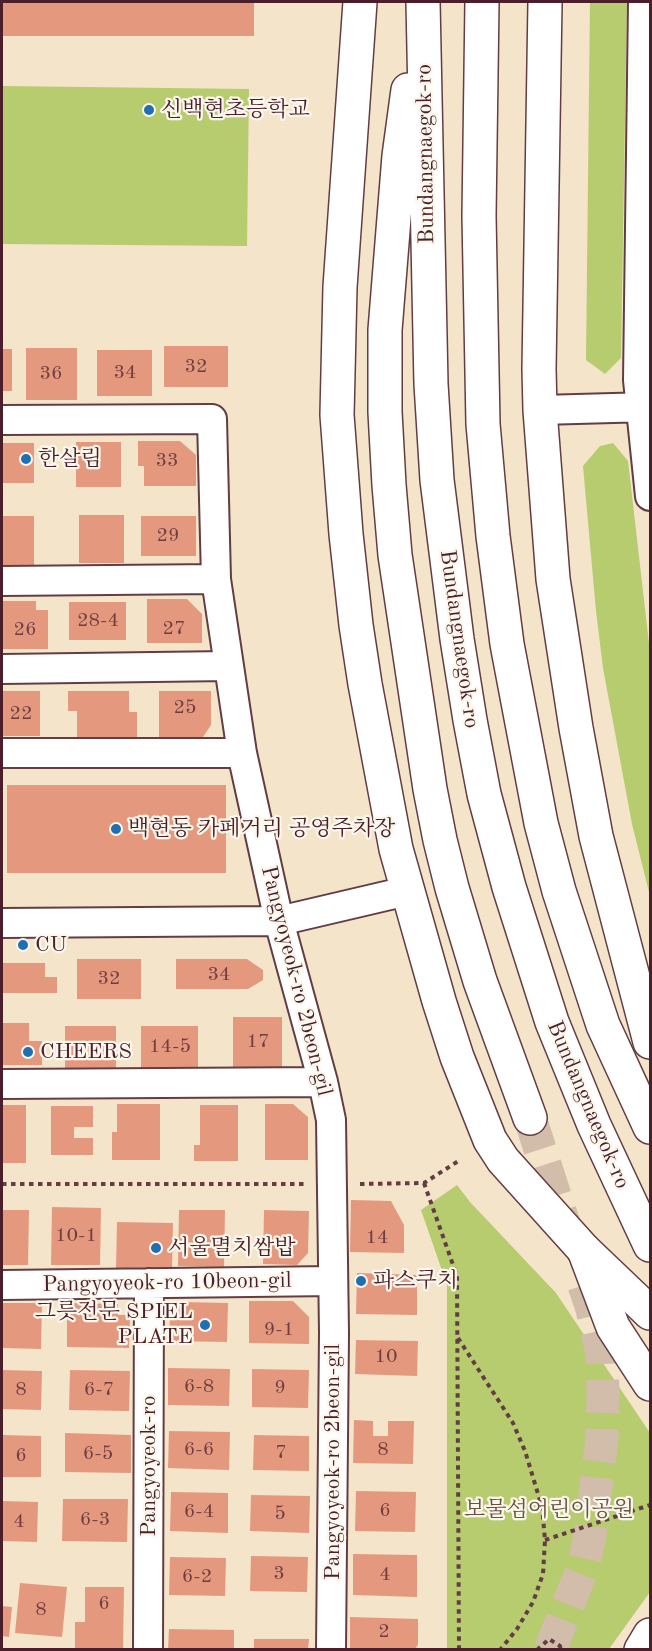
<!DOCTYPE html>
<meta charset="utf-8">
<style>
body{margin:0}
#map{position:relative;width:652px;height:1651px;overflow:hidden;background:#f3e4ca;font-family:"Old Standard TT",serif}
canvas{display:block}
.frame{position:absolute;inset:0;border:3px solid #4a1f2b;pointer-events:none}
</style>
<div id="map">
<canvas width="652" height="1651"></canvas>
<div class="frame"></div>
</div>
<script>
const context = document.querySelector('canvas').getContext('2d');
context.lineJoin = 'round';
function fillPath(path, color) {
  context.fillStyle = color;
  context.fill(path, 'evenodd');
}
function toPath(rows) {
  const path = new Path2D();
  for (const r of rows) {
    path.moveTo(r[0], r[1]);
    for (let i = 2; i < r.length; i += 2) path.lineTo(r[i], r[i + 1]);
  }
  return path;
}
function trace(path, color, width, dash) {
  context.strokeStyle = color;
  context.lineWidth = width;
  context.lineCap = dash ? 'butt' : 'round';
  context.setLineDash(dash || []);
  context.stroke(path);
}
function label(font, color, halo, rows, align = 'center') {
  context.font = font + ' "Old Standard TT","Noto Serif KR",serif';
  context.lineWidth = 4.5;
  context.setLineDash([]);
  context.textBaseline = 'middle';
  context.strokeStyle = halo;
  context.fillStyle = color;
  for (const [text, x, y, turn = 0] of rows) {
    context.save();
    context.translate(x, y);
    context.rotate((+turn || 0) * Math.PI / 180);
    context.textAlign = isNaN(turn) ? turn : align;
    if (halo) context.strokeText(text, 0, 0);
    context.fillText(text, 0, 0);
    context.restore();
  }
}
fillPath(toPath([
 [590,2,627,2,621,358,605,374,586,360],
 [2,86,249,89,247,246,2,244],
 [613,443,628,461,650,652,650,896,632,824,603,668,596,611,583,466,600,446],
 [457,1185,470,1202,556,1293,650,1433,650,1592,609,1649,447,1649,447,1285,421,1210]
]), '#b7cb6f');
fillPath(toPath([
 [2,2,254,2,254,36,2,36],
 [164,346,228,346,228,387,164,387],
 [26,348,77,348,77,400,26,400],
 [2,349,12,349,12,391,2,391],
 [97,350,152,350,152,396,97,396],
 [138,441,180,441,196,455,196,486,144,486,144,466,138,466],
 [76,442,121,442,121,487,76,487],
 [2,443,34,443,34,483,2,483],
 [79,515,124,515,124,563,79,563],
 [2,516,34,516,34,566,2,566],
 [141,516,196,516,196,556,141,556],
 [147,599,187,599,202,614,202,643,147,643],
 [2,601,36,601,36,610,48,610,48,649,2,649],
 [69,602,126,602,126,640,69,640],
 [2,691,40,691,40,736,2,736],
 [68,691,129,691,129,712,137,712,137,737,77,737,77,711,68,711],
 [159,691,211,691,211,725,201,740,159,740],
 [7,785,226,785,226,873,7,873],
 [77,959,141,959,141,999,77,999],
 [176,959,247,959,263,970,263,980,248,989,176,989],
 [2,963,45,963,45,977,57,977,57,993,2,993],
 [233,1017,282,1017,282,1067,233,1067],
 [2,1023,29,1023,29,1041,42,1041,42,1065,2,1065],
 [65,1026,116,1026,116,1070,65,1070],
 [141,1026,198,1026,198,1068,141,1068],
 [117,1104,160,1104,160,1160,112,1160,112,1132,117,1132],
 [265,1104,293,1104,308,1117,308,1160,265,1160],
 [2,1105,26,1105,26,1163,2,1163],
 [200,1105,238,1105,238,1161,194,1161,194,1145,200,1145],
 [51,1106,93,1106,93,1127,74,1127,74,1138,93,1138,93,1155,51,1155],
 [351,1200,391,1201,404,1225,404,1253,350,1252],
 [52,1207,101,1208,100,1265,51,1265],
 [2,1210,29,1210,28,1265,2,1265],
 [179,1210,225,1210,224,1267,178,1266],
 [264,1210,309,1211,308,1253,297,1265,263,1264],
 [117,1222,173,1223,172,1269,116,1268],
 [357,1273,417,1275,417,1315,356,1314],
 [249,1301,293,1301,309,1317,309,1344,249,1343],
 [182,1302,228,1303,227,1342,169,1341,170,1315],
 [2,1303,42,1303,41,1349,2,1348],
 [67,1303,118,1304,118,1315,130,1315,129,1348,67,1347],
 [356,1340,418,1341,417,1376,355,1374],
 [168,1368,230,1369,229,1406,168,1405],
 [252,1369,309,1370,308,1408,252,1407],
 [2,1370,42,1371,41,1410,2,1409],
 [70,1370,130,1371,129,1411,69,1410],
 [354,1420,373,1421,373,1436,388,1436,388,1421,414,1421,413,1464,353,1463],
 [169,1431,230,1432,229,1470,168,1468],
 [65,1433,131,1435,131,1473,65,1472],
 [2,1435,41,1436,41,1477,2,1477],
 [254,1435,309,1436,309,1471,253,1470],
 [356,1491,416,1492,415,1532,355,1531],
 [171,1492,228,1493,228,1533,170,1531],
 [251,1495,310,1496,309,1533,250,1531],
 [63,1499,128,1499,127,1542,62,1541],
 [2,1501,38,1502,37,1542,2,1541],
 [353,1554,417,1555,417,1597,353,1595],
 [251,1556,308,1557,307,1592,250,1591],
 [170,1557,226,1558,225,1596,169,1595],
 [20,1583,67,1587,62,1637,15,1633],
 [85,1587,124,1587,123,1650,75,1650,75,1622,85,1622],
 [2,1606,12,1607,9,1637,2,1636],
 [350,1617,418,1619,418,1644,415,1650,350,1650],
 [169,1629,234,1630,234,1650,168,1650],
 [254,1639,309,1639,308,1650,254,1650]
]), '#e4997f');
trace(toPath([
 [530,1118,567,1233],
 [550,1650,583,1568,590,1536,602,1438,603,1391,602,1353,592,1309,584,1285]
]), '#d1bdaa', 33, [33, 16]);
const minor = toPath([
 [643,2,638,380,650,496],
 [540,410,650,407],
 [2,420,212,419,216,579,242,753,279,921,323,1082,331,1120,334,1333,331,1650],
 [2,581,216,579],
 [2,669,229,666],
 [2,753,242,753],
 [2,923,279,921,407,891],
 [2,1084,323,1082],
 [2,1285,333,1281],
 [148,1650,149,1283]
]);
const major = toPath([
 [360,2,340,287,337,415,346,534,356,625,365,684,396,849,439,1001,457,1057,490,1140,503,1160,584,1250,650,1313],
 [545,2,539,369,540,410,553,579,576,728,596,836,650,1042]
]);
const highway = toPath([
 [423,2,431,384,437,480,457,639,470,720,484,794,509,887,552,1022,594,1125,650,1245],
 [482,2,479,216,483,424,493,536,507,644,541,823,559,891,603,1025,650,1127],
 [408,90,399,156,385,330,385,412,389,485,395,555,430,789,440,840,452,888,480,981,530,1118],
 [584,1250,613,1327,650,1384],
 [641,1650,650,1635]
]);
trace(minor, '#633d43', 32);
trace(major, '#633d43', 36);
trace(highway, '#633d43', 36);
trace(toPath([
 [424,1183,457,1276,459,1650],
 [2,1184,304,1184],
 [360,1184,424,1183,460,1160],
 [458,1338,513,1423,525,1451,542,1507,545,1540,543,1574,533,1602,517,1629,500,1650],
 [545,1540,650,1505],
 [537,1650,549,1639,560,1646,561,1650]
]), '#633d43', 4, [4.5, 4.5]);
trace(minor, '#fff', 28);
trace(major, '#fff', 33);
trace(highway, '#fff', 33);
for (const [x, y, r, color] of [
 [149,110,6,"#1f6fb2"],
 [26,459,6,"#1f6fb2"],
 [116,829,6,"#1f6fb2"],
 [23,945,6,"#1f6fb2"],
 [28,1052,6,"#1f6fb2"],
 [156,1248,6,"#1f6fb2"],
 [361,1281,6,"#1f6fb2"],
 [205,1325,6,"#1f6fb2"]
]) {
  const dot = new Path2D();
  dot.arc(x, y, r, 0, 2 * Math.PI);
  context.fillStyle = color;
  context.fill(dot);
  trace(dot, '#fbf7ec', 2);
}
label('20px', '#703e40', null, [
 ["32",196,367],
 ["34",125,373],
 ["36",51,374],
 ["33",167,461],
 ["29",168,536],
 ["28-4",98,621],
 ["27",174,629],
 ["26",25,630],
 ["25",185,708],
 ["22",21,714],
 ["34",219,975],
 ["32",109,979],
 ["17",258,1042],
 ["14-5",170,1047],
 ["10-1",76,1236],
 ["14",377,1238],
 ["9-1",279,1330],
 ["10",386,1357],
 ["6-8",199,1387],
 ["9",280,1388],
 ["8",21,1390],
 ["6-7",99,1390],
 ["6-6",199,1450],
 ["8",383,1450],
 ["7",281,1453],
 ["6-5",98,1454],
 ["6",21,1456],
 ["6",385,1511],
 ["6-4",199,1512],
 ["5",280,1514],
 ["6-3",95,1520],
 ["4",19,1522],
 ["3",279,1574],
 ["4",385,1575],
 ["6-2",197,1577],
 ["6",104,1604],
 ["8",41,1610],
 ["2",384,1632]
]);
label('22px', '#4a1f2b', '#fbf7ec', [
 ["신백현초등학교",161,110],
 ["한살림",38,459],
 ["백현동 카페거리 공영주차장",128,829],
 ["CU",35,945],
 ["CHEERS",40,1052],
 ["서울멸치쌈밥",168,1248],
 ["파스쿠치",373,1281],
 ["그릇전문 SPIEL",193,1312,"right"],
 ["PLATE",193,1337,"right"]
], 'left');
label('22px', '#4a1f2b', '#fbf7ec', [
 ["Bundangnaegok-ro",426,154,-91],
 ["Bundangnaegok-ro",459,639,82],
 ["Pangyoyeok-ro 2beon-gil",296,981,76],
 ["Bundangnaegok-ro",588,1105,67],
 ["Pangyoyeok-ro 10beon-gil",167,1283,-1],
 ["Pangyoyeok-ro 2beon-gil",333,1462,-90],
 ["Pangyoyeok-ro",149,1466,-90]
]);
label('22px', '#6b533f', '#fbf7ec', [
 ["보물섬어린이공원",549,1510]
]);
</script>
